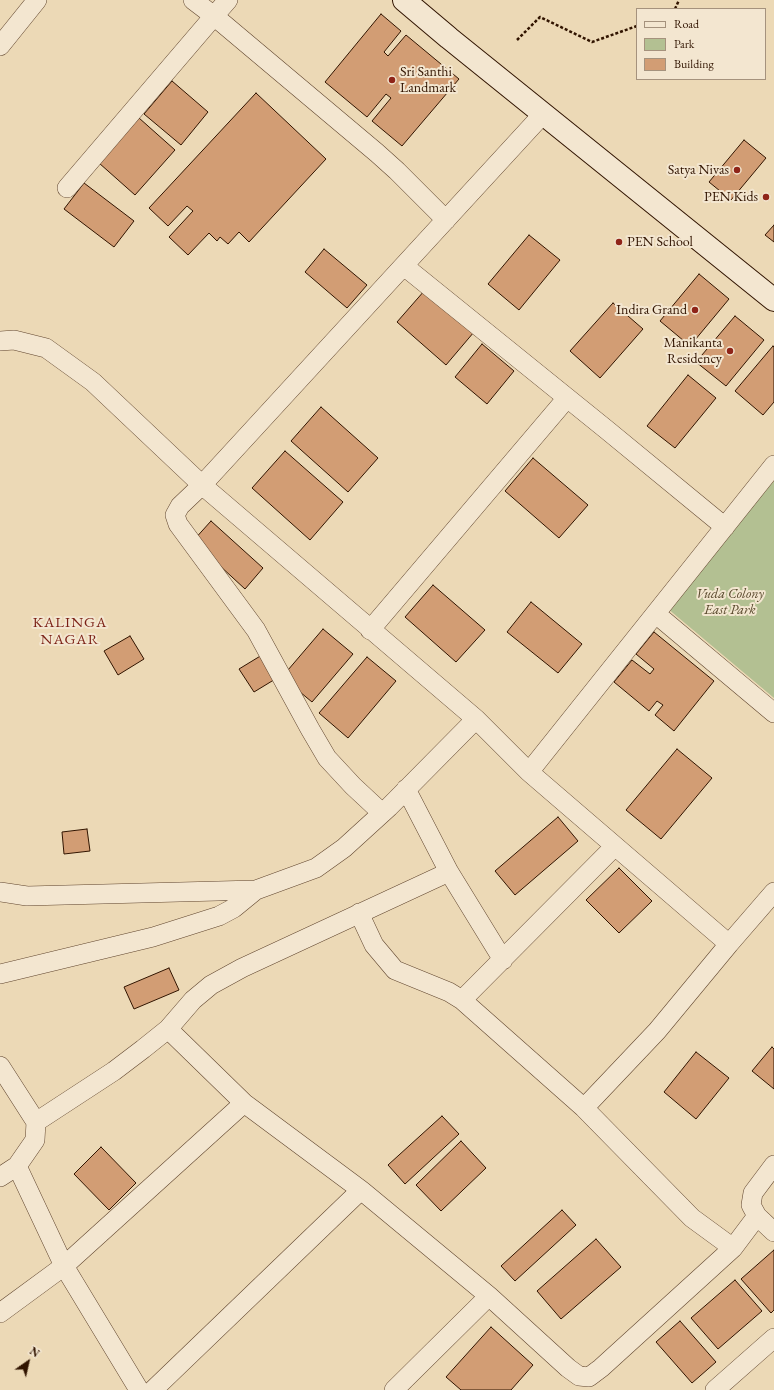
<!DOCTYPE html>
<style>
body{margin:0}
#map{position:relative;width:774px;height:1390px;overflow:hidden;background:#ecd9b6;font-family:"EB Garamond",serif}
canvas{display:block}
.legend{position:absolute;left:636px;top:8px;width:130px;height:72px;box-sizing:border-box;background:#f3e6d0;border:1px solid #a5927d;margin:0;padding:5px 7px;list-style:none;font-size:12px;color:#311400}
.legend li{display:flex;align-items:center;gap:8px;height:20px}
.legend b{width:20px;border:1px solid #a5927d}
.north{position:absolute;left:8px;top:1342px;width:40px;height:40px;-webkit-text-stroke:3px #f3e6d0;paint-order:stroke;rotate:34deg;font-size:11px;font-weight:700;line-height:16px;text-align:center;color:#311400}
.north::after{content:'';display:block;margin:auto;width:14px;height:18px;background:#311400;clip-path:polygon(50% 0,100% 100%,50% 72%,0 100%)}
</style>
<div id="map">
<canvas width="774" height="1390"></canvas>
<ul class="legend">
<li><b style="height:5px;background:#f3e6d0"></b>Road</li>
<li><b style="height:11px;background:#b3c092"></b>Park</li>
<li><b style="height:11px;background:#d29d74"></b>Building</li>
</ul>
<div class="north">N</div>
</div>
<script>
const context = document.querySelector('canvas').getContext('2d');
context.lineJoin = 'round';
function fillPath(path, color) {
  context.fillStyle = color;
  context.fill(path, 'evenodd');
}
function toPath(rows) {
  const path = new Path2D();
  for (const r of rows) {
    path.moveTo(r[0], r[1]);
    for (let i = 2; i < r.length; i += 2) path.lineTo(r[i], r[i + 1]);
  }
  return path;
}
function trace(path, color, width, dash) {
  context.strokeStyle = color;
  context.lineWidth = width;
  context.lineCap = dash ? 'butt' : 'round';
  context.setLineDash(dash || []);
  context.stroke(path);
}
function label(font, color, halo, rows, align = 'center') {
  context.font = font + ' "EB Garamond",serif';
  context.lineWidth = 4;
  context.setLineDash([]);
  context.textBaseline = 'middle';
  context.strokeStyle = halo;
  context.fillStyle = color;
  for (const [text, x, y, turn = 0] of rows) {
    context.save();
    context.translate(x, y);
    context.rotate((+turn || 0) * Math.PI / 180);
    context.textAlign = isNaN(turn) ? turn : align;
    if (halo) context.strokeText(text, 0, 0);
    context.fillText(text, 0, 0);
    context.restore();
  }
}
fillPath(toPath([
 [774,481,774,698,667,608]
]), '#b3c092');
const building = toPath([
 [381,14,401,31,384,52,388,56,406,35,459,79,402,146,372,121,391,98,386,94,367,117,325,82,381,14],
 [172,81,208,112,181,145,144,114,172,81],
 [256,93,326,159,249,242,239,232,228,244,220,237,217,241,209,233,188,255,169,237,193,211,187,206,168,226,149,208,256,93],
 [139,118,175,150,135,195,99,163,139,118],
 [744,140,766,158,731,200,709,182,744,140],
 [84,183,134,221,114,247,64,209,84,183],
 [774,225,774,242,765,235,774,225],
 [529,235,560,260,519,310,488,284,529,235],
 [324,249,367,285,347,308,305,272,324,249],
 [699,274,729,299,690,346,660,321,699,274],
 [425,290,474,332,446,365,397,322,425,290],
 [613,303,643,329,600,378,570,351,613,303],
 [735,316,764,340,726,386,696,362,735,316],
 [482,344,514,371,487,404,455,377,482,344],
 [773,346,774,347,774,402,763,415,735,391,773,346],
 [688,375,716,398,675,448,647,426,688,375],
 [321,407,378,458,348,492,291,441,321,407],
 [285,451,343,502,310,540,252,488,285,451],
 [533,458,588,505,559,538,505,491,533,458],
 [211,521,263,568,245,589,193,541,211,521],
 [433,585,485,630,456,662,405,617,433,585],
 [531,602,582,644,558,673,507,632,531,602],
 [323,629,353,654,312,702,282,677,323,629],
 [654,632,714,681,674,731,655,715,663,705,657,701,649,711,614,682,632,660,650,674,654,669,636,654,654,632],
 [130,636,144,659,118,675,104,651,130,636],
 [262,655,277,678,254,692,239,669,262,655],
 [367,657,396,681,348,738,319,713,367,657],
 [677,749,712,778,661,839,626,810,677,749],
 [558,817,578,841,515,895,495,871,558,817],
 [87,829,90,851,64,854,62,832,87,829],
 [619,868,652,901,619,933,586,900,619,868],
 [169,968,179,990,134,1009,124,987,169,968],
 [772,1047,774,1049,774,1089,752,1071,772,1047],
 [696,1052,729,1078,696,1119,664,1092,696,1052],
 [442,1116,459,1134,405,1184,388,1165,442,1116],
 [461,1141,486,1168,441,1211,416,1185,461,1141],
 [101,1147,136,1183,109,1210,74,1174,101,1147],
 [562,1210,576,1225,515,1281,501,1266,562,1210],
 [596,1239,621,1267,561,1319,537,1291,596,1239],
 [774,1250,774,1310,771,1313,741,1279,774,1250],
 [735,1280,762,1311,718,1349,691,1318,735,1280],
 [680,1321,716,1362,692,1383,656,1342,680,1321],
 [491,1327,533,1365,511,1390,461,1390,446,1377,491,1327]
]);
fillPath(building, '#d29d74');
trace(building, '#311400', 1);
const street = toPath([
 [193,0,214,16,228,0],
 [0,46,37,0],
 [67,188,214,16,377,153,397,171,446,220],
 [404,266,607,430,725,527],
 [0,341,14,340,46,348,93,382,202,485,476,719,529,772,729,944,774,892],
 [656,614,774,713],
 [370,630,567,398],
 [529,772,774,465],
 [406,789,449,872,503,960],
 [382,813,353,786,327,758,310,729,256,630,178,524,175,515,180,506,202,485,543,114],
 [0,892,27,896,256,890,316,868,344,848,389,807,476,719],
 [359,913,374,945,395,970,449,992,462,1000,584,1108,692,1218,733,1248],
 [0,974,153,937,219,916,234,908,256,890],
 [462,1000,615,846],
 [168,1029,244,1103,361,1190,489,1296,394,1390],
 [0,1066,36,1122,35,1140,17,1166],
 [584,1108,657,1031,729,944],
 [36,1122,114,1071,143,1049,168,1029,193,1000,211,985,242,968,449,872],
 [774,1165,753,1193,751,1205,757,1216,774,1232],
 [0,1177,17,1166,64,1266,139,1390],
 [489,1296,568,1368,579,1376,589,1377,601,1368,733,1248,757,1216],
 [0,1313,64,1266,244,1103],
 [153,1390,361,1190],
 [715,1390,774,1338]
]);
const secondary = toPath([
 [404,0,449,38,774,300]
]);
trace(street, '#60452e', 20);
trace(secondary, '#311400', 24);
trace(toPath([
 [675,9,679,0],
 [517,40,540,17,592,42,637,26]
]), '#311400', 2.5, [3, 2]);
trace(street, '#f3e6d0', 19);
trace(secondary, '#f3e6d0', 22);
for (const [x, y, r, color] of [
 [392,80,4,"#8f2418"],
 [737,170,4,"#8f2418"],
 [766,197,4,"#8f2418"],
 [619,242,4,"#8f2418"],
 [695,310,4,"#8f2418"],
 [730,351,4,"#8f2418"]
]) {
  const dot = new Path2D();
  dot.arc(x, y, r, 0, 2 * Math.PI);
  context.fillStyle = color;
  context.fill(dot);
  trace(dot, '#f3e6d0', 1.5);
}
label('14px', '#311400', '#f3e6d0', [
 ["Sri Santhi",400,72,"left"],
 ["Landmark",400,88,"left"],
 ["Satya Nivas",729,170],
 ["PEN Kids",758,197],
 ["PEN School",627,242,"left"],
 ["Indira Grand",687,310],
 ["Manikanta",722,343],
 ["Residency",722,359]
], 'right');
label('italic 14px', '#58482c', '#f3e6d0', [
 ["Vuda Colony",730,594],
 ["East Park",730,610]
]);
context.letterSpacing = '1px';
label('15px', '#7a1f14', '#f3e6d0', [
 ["KALINGA",70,623],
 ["NAGAR",70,640]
]);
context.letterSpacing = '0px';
</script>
